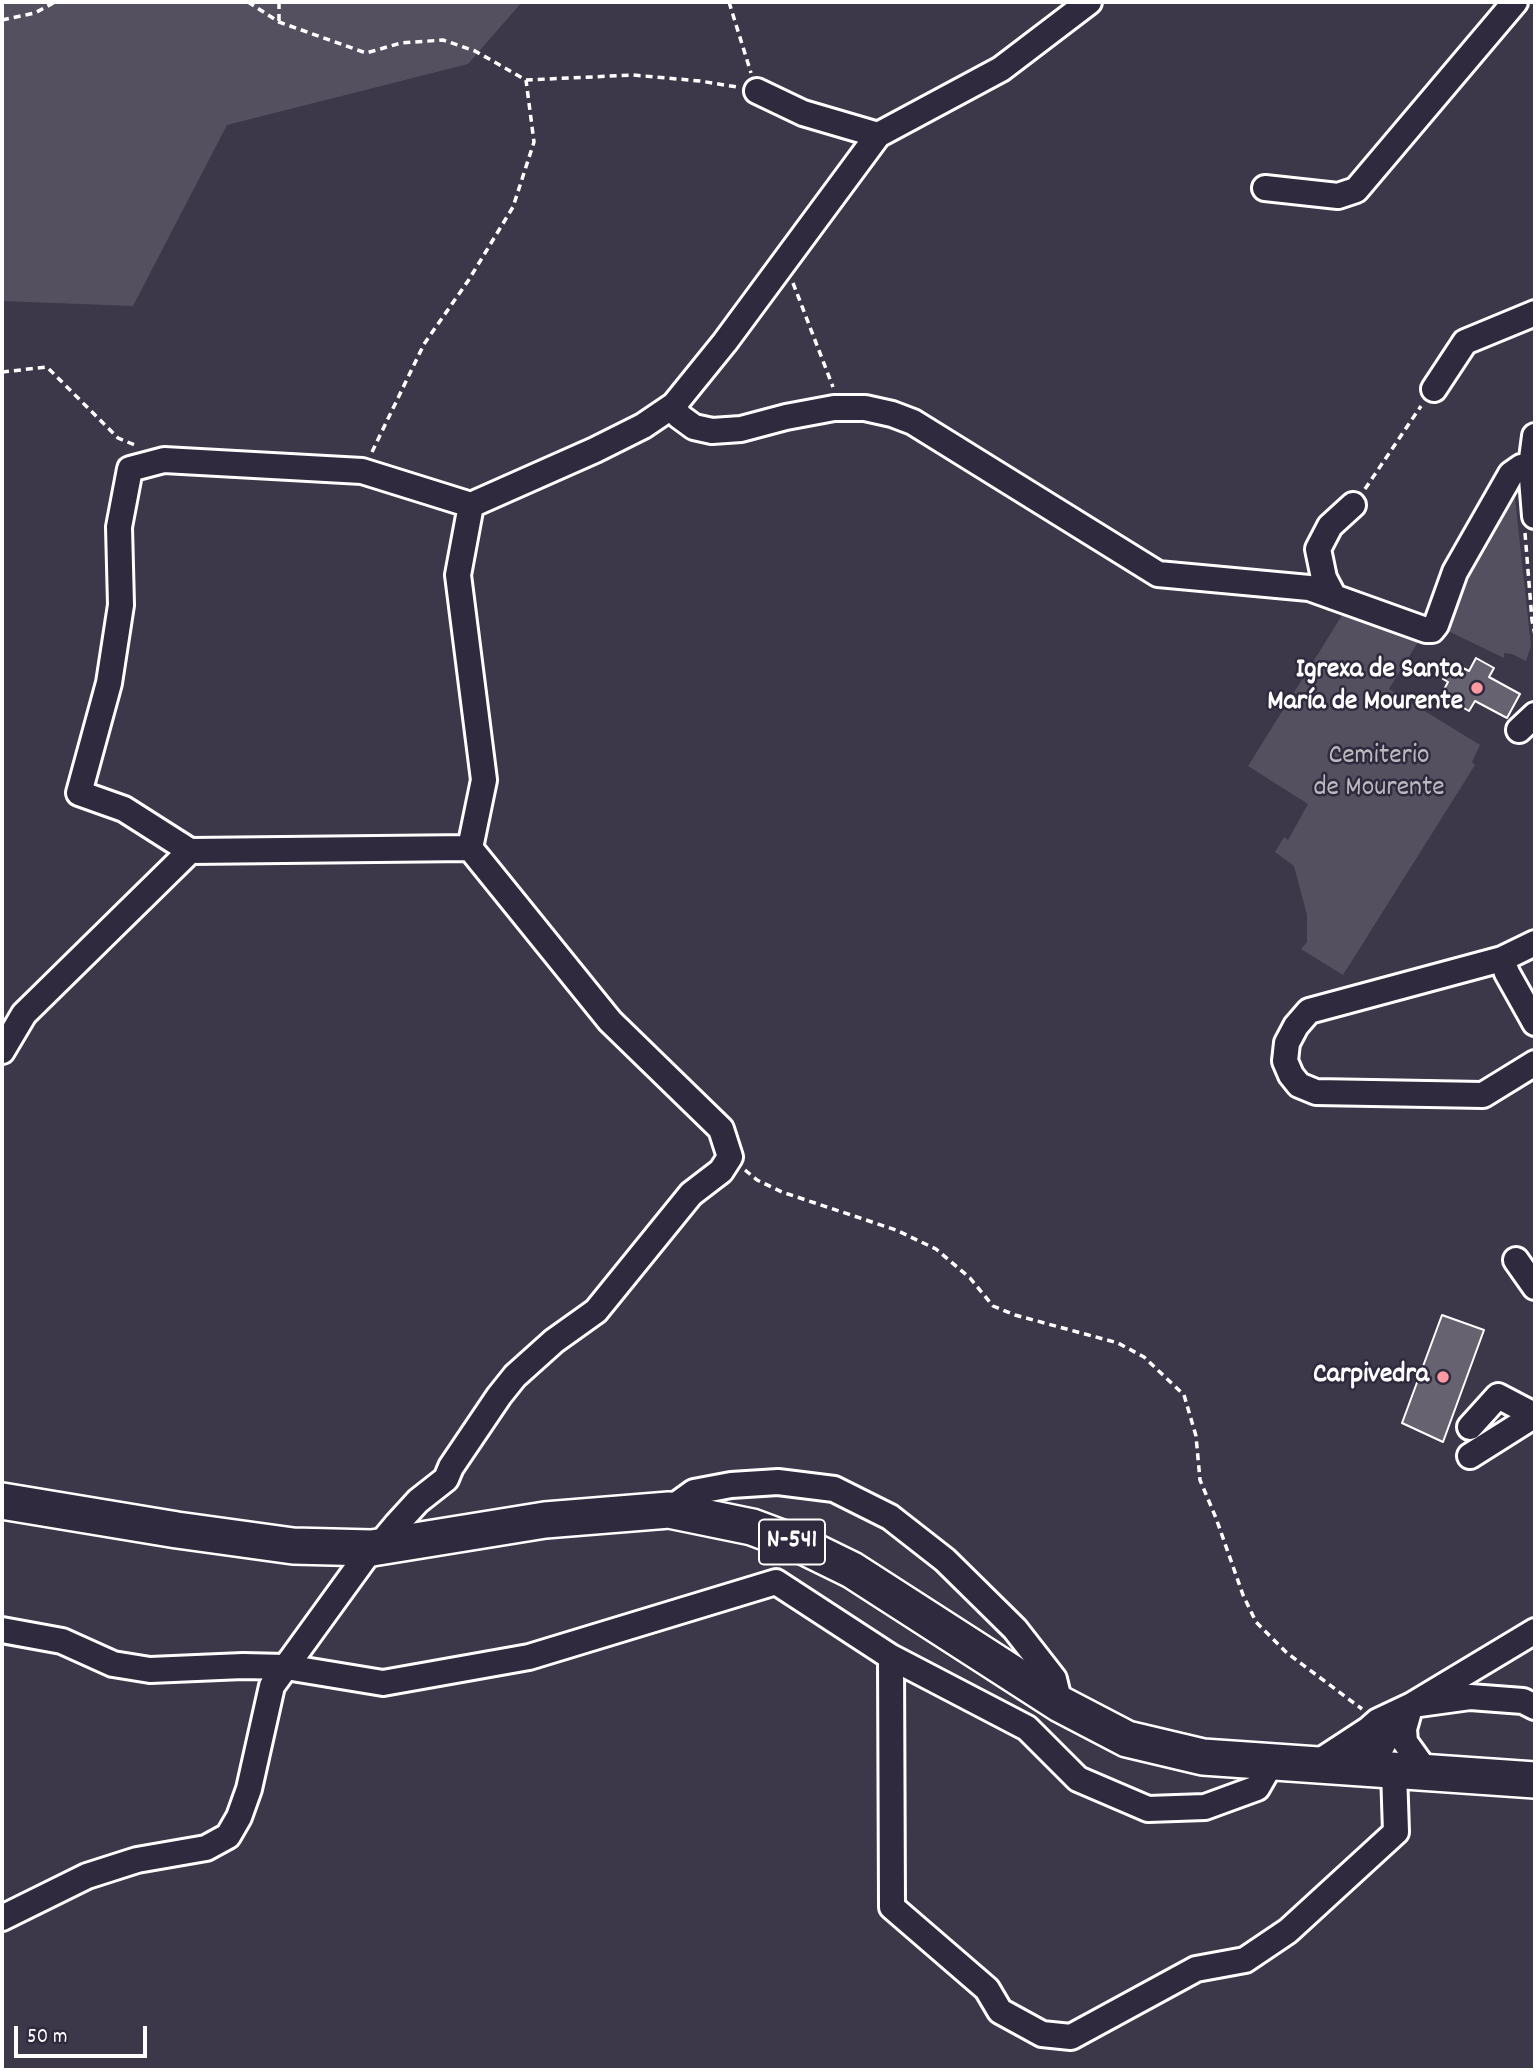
<!DOCTYPE html>
<meta charset="utf-8">
<style>
body{margin:0}
#map{position:relative;width:1537px;height:2072px;overflow:hidden;background:#3c3749;font-family:Dekko,sans-serif}
canvas{display:block}
.frame{position:absolute;inset:0;border:4px solid #fff;pointer-events:none}
.scale{position:absolute;left:14px;top:2026px;width:133px;height:32px;box-sizing:border-box;border:4px solid #fff;border-top:0;padding-left:9px;font-size:21px;line-height:24px;white-space:nowrap;color:#fff;-webkit-text-stroke:5px #2f2a3d;paint-order:stroke}
</style>
<div id="map">
<canvas width="1537" height="2072"></canvas>
<div class="frame"></div>
<div class="scale">50 m</div>
</div>
<script>
const context = document.querySelector('canvas').getContext('2d');
context.lineJoin = 'round';
function fillPath(path, color) {
  context.fillStyle = color;
  context.fill(path, 'evenodd');
}
function toPath(rows) {
  const path = new Path2D();
  for (const r of rows) {
    path.moveTo(r[0], r[1]);
    for (let i = 2; i < r.length; i += 2) path.lineTo(r[i], r[i + 1]);
  }
  return path;
}
function trace(path, color, width, dash) {
  context.strokeStyle = color;
  context.lineWidth = width;
  context.lineCap = dash ? 'butt' : 'round';
  context.setLineDash(dash || []);
  context.stroke(path);
}
function label(font, color, halo, rows, align = 'center') {
  context.font = font + ' Dekko,sans-serif';
  context.lineWidth = 5;
  context.setLineDash([]);
  context.textBaseline = 'middle';
  context.strokeStyle = halo;
  context.fillStyle = color;
  for (const [text, x, y, turn = 0] of rows) {
    context.save();
    context.translate(x, y);
    context.rotate((+turn || 0) * Math.PI / 180);
    context.textAlign = isNaN(turn) ? turn : align;
    if (halo) context.strokeText(text, 0, 0);
    context.fillText(text, 0, 0);
    context.restore();
  }
}
fillPath(toPath([
 [2,2,522,2,468,64,227,125,133,306,2,301],
 [1513,480,1531,646,1526,661,1512,654,1504,653,1504,658,1448,631,1447,623,1452,595],
 [1346,609,1423,634,1389,689,1480,745,1472,762,1475,765,1343,975,1301,949,1307,942,1307,915,1294,866,1275,852,1284,837,1288,840,1308,804,1248,766]
]), '#555060');
const building = toPath([
 [1476,658,1494,668,1489,677,1520,694,1507,718,1475,701,1469,711,1441,695,1448,682,1443,679,1453,663,1469,671,1476,658],
 [1442,1315,1484,1330,1443,1442,1402,1423,1442,1315]
]);
fillPath(building, '#666270');
trace(building, '#fff', 2);
const minor = toPath([
 [757,91,803,113,878,135],
 [1265,188,1338,196,1356,190,1515,2],
 [1434,389,1465,342,1535,313],
 [674,405,679,416,694,427,712,431,741,429,786,417,834,408,865,408,892,414,913,422,1158,574,1309,588,1426,630,1432,630,1436,625,1455,572,1511,474,1521,467,1531,466],
 [1535,436,1531,466,1535,516],
 [1334,597,1324,578,1318,549,1330,526,1353,505],
 [1519,730,1535,715],
 [190,851,124,809,79,793,109,683,121,605,119,527,130,469,164,460,362,471,471,505],
 [1535,943,1502,959,1309,1011,1296,1026,1287,1043,1285,1061,1291,1075,1299,1085,1316,1092,1483,1095,1535,1063],
 [1502,959,1507,973,1535,1023],
 [2,1051,24,1014,190,851,470,848],
 [1516,1260,1535,1287],
 [1470,1427,1498,1396,1534,1415],
 [1470,1456,1535,1415],
 [669,1510,694,1492,731,1485,778,1482,834,1489,890,1517,945,1560,1015,1629,1054,1679,1060,1704],
 [384,1546,387,1536,397,1524,418,1501,446,1479,451,1467,499,1396,515,1376,554,1341,596,1311,691,1194,721,1171,730,1157,721,1129,610,1021,470,848,484,780,458,575,471,505,595,450,643,426,674,405,725,342,878,135,1001,69,1089,2],
 [2,1630,62,1641,113,1664,150,1670,243,1666,286,1667,383,1683,529,1657,776,1582,891,1657,1027,1728,1078,1779,1148,1809,1205,1807,1257,1788,1272,1762],
 [891,1657,892,1907,987,1989,1000,2011,1042,2034,1071,2037,1196,1969,1245,1960,1288,1931,1396,1832,1394,1771],
 [1410,1708,1404,1729,1405,1742,1428,1774],
 [1314,1765,1369,1729],
 [1358,1768,1369,1729,1378,1721,1412,1705,1535,1631],
 [1369,1770,1393,1726,1412,1705,1470,1697,1523,1701,1535,1707],
 [2,1918,87,1876,137,1860,206,1848,228,1836,239,1817,249,1789,272,1686,372,1548]
]);
const highway = toPath([
 [2,1501,177,1530,293,1546,372,1548,545,1520,669,1510,752,1527,803,1546,852,1570,1060,1704,1127,1739,1203,1757,1535,1780]
]);
trace(minor, '#fff', 30);
trace(highway, '#fff', 40);
trace(toPath([
 [248,2,279,22,366,53,401,43,443,40,475,51,526,80,633,75,700,81,737,87],
 [279,2,279,22],
 [729,2,751,73],
 [2,20,35,13,55,2],
 [793,283,833,387],
 [2,372,47,367,118,438,137,446],
 [372,452,424,344,468,281,513,207,534,142,526,80],
 [1365,489,1421,406],
 [1525,533,1532,620,1535,635],
 [745,1170,757,1180,782,1192,896,1230,936,1249,970,1278,993,1306,1015,1315,1118,1343,1144,1357,1184,1395,1196,1436,1200,1480,1216,1518,1243,1595,1256,1622,1287,1653,1362,1709]
]), '#fff', 3.5, [7, 5]);
trace(minor, '#2f2a3d', 24);
trace(highway, '#2f2a3d', 35);
for (const [x, y, r, color] of [
 [1477,688,7,"#ff9aa2"],
 [1443,1377,7,"#ff9aa2"]
]) {
  const dot = new Path2D();
  dot.arc(x, y, r, 0, 2 * Math.PI);
  context.fillStyle = color;
  context.fill(dot);
  trace(dot, '#2f2a3d', 2.5);
}
for (const [x, y, w] of [
 [792,1542,66]
]) {
  const box = new Path2D();
  box.roundRect(x - w / 2, y - 22.5, w, 45, 5);
  context.fillStyle = '#2f2a3d';
  context.fill(box);
  trace(box, '#fff', 2);
}
label('bold 26px', '#fff', null, [
 ["N-541",792,1542]
]);
label('bold 28px', '#fff', '#2f2a3d', [
 ["Igrexa de Santa",1463,672],
 ["María de Mourente",1463,704],
 ["Carpivedra",1429,1377]
], 'right');
label('28px', '#bbb9bf', '#2f2a3d', [
 ["Cemiterio",1379,758],
 ["de Mourente",1379,790]
]);
</script>
